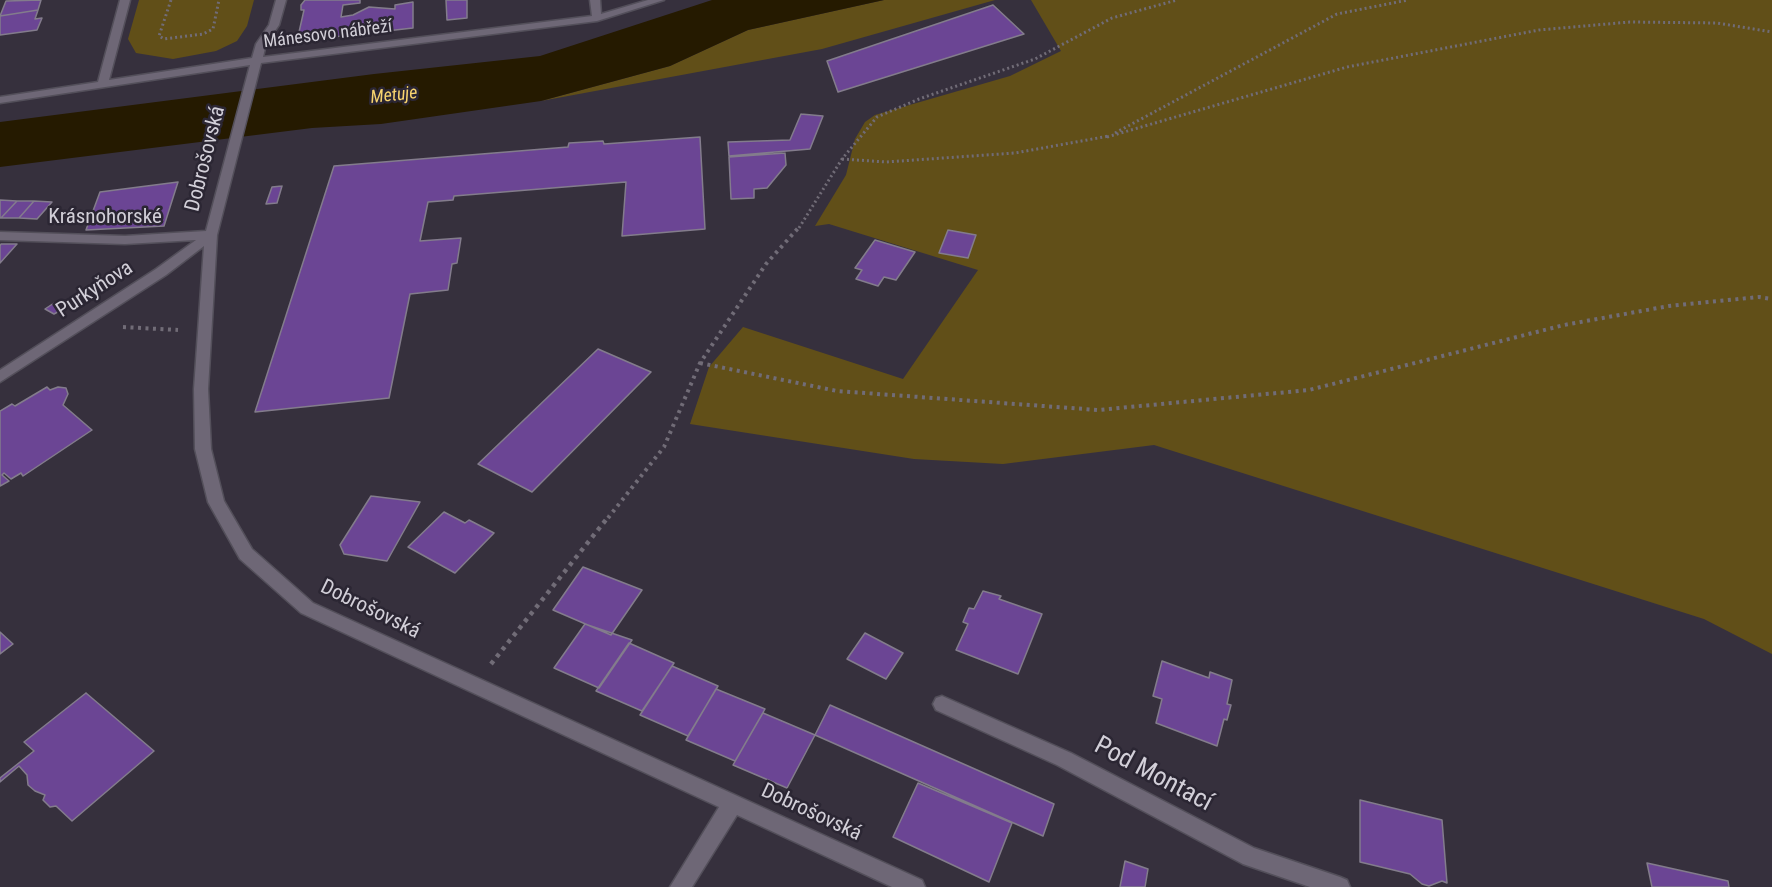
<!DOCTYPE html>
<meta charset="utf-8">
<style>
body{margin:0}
canvas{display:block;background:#36303d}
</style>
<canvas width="1772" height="887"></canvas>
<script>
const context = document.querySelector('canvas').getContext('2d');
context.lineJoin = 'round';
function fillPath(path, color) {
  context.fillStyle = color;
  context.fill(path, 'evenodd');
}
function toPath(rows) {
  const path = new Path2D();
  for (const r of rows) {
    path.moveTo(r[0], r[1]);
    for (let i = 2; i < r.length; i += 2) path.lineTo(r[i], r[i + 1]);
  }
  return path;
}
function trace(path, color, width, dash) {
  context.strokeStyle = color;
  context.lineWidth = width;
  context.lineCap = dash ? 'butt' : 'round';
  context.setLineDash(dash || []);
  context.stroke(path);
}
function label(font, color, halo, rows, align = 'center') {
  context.font = font + ' "Roboto Condensed",sans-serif';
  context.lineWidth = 5;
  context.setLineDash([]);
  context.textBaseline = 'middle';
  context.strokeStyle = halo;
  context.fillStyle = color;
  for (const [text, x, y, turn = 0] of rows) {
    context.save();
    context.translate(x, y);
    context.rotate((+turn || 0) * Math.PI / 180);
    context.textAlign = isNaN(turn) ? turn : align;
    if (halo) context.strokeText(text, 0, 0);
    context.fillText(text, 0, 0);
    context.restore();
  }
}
fillPath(toPath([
 [139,0,254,0,247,26,237,41,216,51,173,59,136,53,128,39],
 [884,0,995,0,822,49,541,101,670,66,748,30],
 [1031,0,1772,0,1772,654,1704,619,1154,445,1003,464,914,459,690,424,709,367,743,327,903,379,978,270,829,224,815,226,846,175,855,139,865,122,875,115,1010,76,1061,51]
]), '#614f18');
fillPath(toPath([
 [712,0,884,0,748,30,670,66,541,101,381,124,312,128,0,167,0,122,374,74,540,56]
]), '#251a00');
const building = toPath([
 [41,0,38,10,0,16,6,1,41,0],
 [305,0,360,0,360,3,343,5,341,17,353,15,369,7,395,9,395,5,413,2,413,28,297,41,304,10,301,10,301,5,305,0],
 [446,0,467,0,467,18,447,20,446,0],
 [993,5,1024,34,838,92,827,61,993,5],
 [38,10,35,19,42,18,37,30,0,35,0,16,38,10],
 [801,114,823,116,810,149,729,156,728,142,790,140,801,114],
 [700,137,705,229,622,236,626,182,454,196,453,200,428,202,420,241,461,238,457,263,452,264,448,290,410,294,389,398,255,412,334,166,568,147,569,143,603,141,604,144,700,137],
 [785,153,786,165,767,188,754,189,754,198,731,199,729,157,785,153],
 [178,182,164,226,86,230,100,192,178,182],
 [282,186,277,203,266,204,272,187,282,186],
 [0,200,17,201,1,218,0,218,0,200],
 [17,201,34,201,19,218,1,218,17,201],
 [34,201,52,202,37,219,19,218,34,201],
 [948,230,976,235,968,258,939,253,948,230],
 [875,240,915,252,896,280,884,277,878,286,856,279,862,270,855,268,875,240],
 [1,244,17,244,0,263,0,246,1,244],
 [54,303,63,309,54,314,45,309,54,303],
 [598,349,651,372,532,492,478,464,598,349],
 [47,387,50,390,58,387,66,388,68,394,63,405,92,430,23,476,21,473,11,479,4,473,2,475,9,481,0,486,0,411,12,404,15,406,47,387],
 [371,496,420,502,387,561,344,554,340,545,371,496],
 [444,512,465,523,469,520,494,533,455,573,408,547,444,512],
 [583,567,642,590,611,635,553,610,583,567],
 [983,591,1001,596,999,599,1042,614,1018,674,956,650,968,624,963,622,969,608,974,609,983,591],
 [585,624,632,640,599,688,554,668,585,624],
 [0,632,13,644,0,654,0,632],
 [865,633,903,653,886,679,847,659,865,633],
 [629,643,674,663,642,711,596,691,629,643],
 [1162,661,1209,678,1210,672,1232,680,1227,704,1231,705,1227,720,1224,719,1217,746,1156,723,1162,699,1153,696,1162,661],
 [672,666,718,686,688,736,640,715,672,666],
 [716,689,765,709,735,761,686,740,716,689],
 [86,693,154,751,72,821,56,806,50,807,43,800,45,795,35,791,28,785,27,775,19,766,0,782,0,778,34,751,24,742,86,693],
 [830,705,1054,804,1043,836,815,735,830,705],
 [763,713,815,735,787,788,733,765,763,713],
 [918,783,1012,823,989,882,893,837,918,783],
 [1360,800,1442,820,1447,883,1442,881,1429,886,1422,884,1410,874,1360,862,1360,800],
 [1125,861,1148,869,1145,887,1120,887,1125,861],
 [1647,863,1728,881,1729,887,1652,887,1647,863]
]);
fillPath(building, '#6b4594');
trace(building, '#837c8c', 1.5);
const minor = toPath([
 [120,0,130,0,109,80,252,58,256,44,269,25,276,0,286,0,279,25,266,44,263,57,592,16,590,0,600,0,601,14,648,0,664,0,597,21,261,63,217,235,208,389,211,449,224,501,252,549,313,603,922,880,925,887,892,887,737,815,692,887,670,887,719,807,301,613,240,559,208,502,195,449,194,389,204,246,166,275,0,382,0,370,156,269,196,240,125,244,0,240,0,232,125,236,206,231,250,65,0,103,0,97,98,82,120,0],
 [942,696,1071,753,1254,848,1340,877,1347,880,1350,887,1310,887,1243,864,1057,765,936,710,933,704,936,698,942,696]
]);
trace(minor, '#534f5a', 3);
trace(toPath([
 [171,0,159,36,164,39,203,34,213,29,219,0],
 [1115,133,1337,14,1408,0],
 [1107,137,1347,67,1539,30,1630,22,1717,23,1772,32],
 [842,159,886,162,1015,153,1109,136],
 [799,228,842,159,877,117,919,99,1035,59,1112,18,1177,0]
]), '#716c77', 3, [2, 3]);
trace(toPath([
 [123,327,178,330],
 [700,363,837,391,1098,410,1309,390,1564,325,1669,306,1759,297,1772,299],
 [608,518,664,447,700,363,766,264,800,226]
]), '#716c77', 4, [3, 4.5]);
trace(toPath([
 [491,664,609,516]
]), '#716c77', 4.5, [4, 5]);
fillPath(minor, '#6e6776');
label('18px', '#d2cfd8', '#2b2633', [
 ["Mánesovo nábřeží",328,35,-7]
]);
label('italic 18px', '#f8d46f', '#2b2633', [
 ["Metuje",394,96,-6]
]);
label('21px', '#d2cfd8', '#2b2633', [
 ["Dobrošovská",206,159,-76],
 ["Krásnohorské",105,218],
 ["Purkyňova",95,290,-33],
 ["Dobrošovská",370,610,26],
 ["Dobrošovská",811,813,25]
]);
label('26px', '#d2cfd8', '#2b2633', [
 ["Pod Montací",1153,775,28]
]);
</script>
